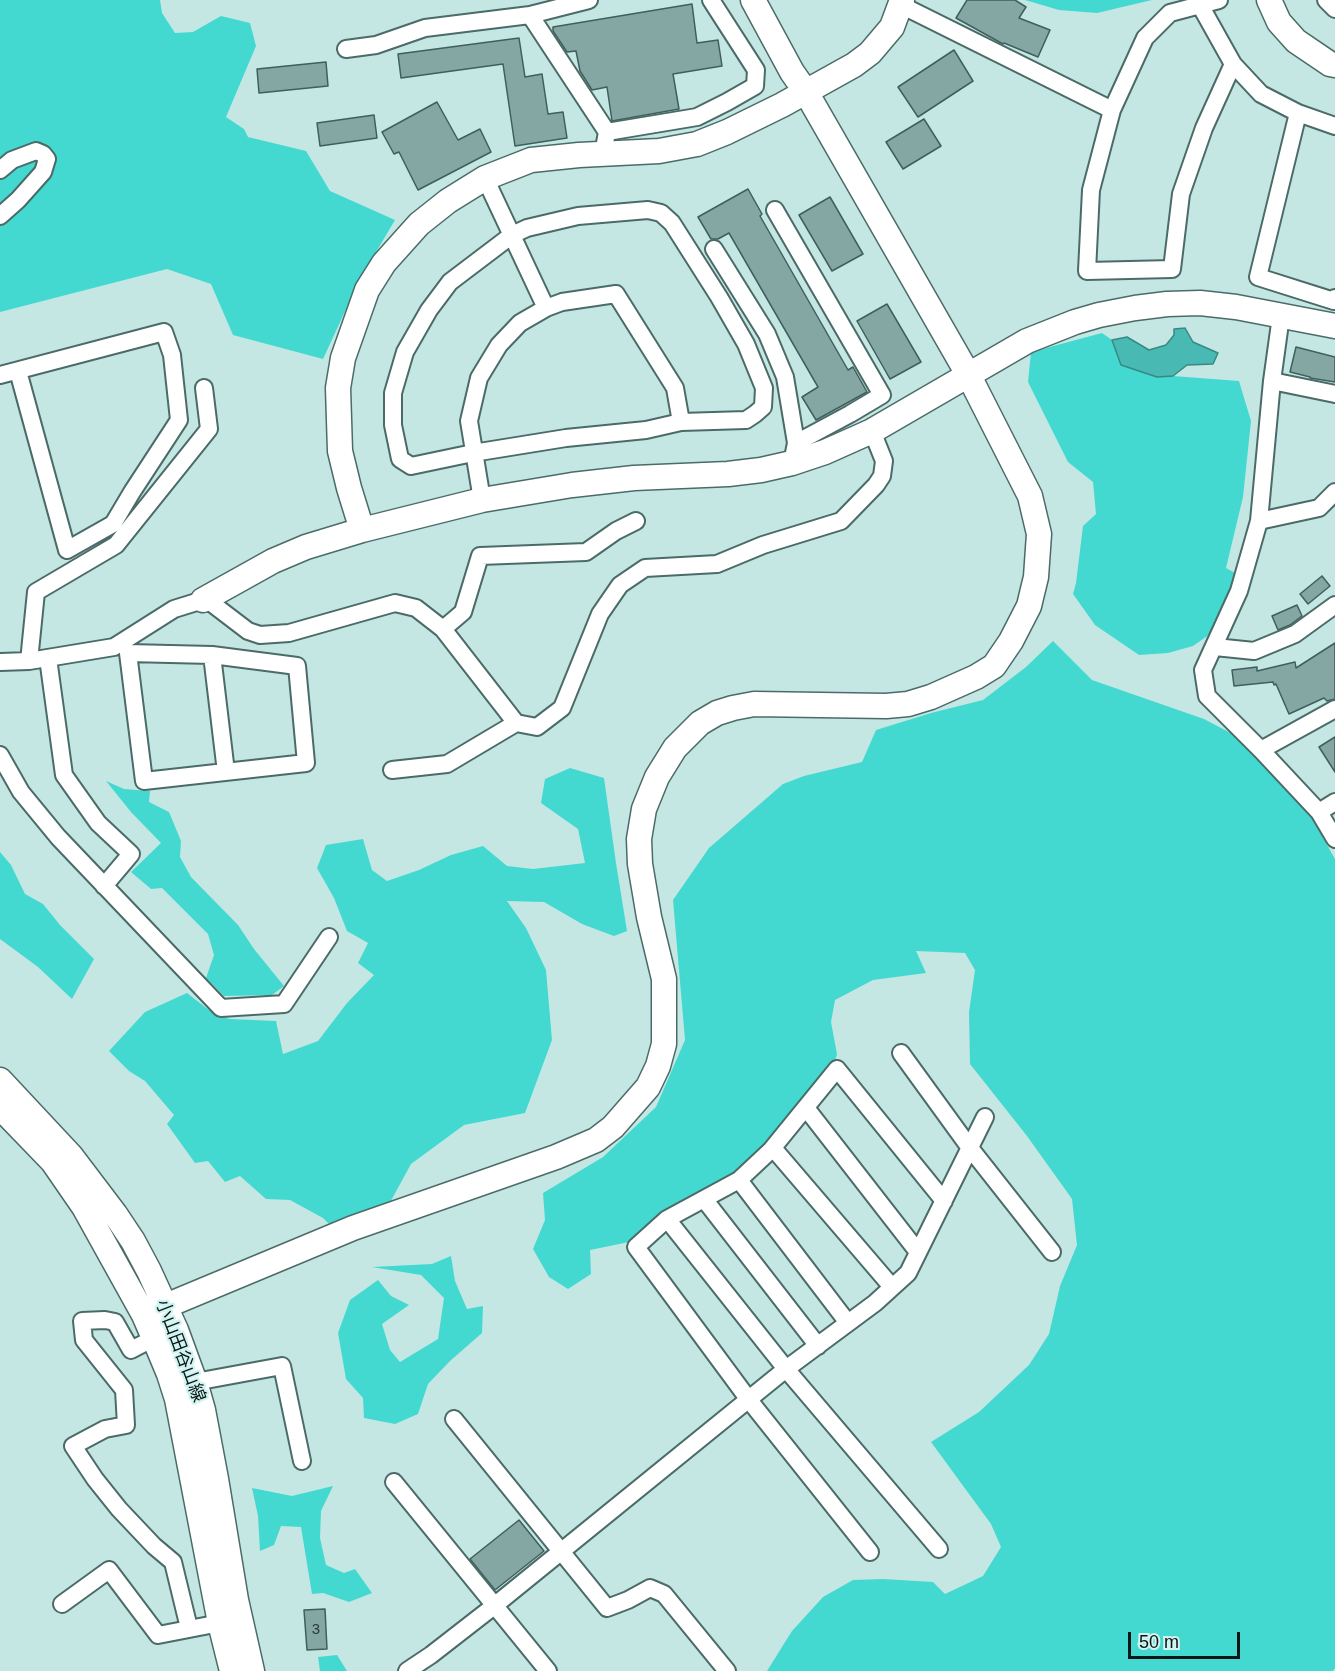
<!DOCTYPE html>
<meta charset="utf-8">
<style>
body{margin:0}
#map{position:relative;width:1335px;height:1671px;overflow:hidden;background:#c4e7e4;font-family:Arial,sans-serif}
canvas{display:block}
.scale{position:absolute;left:1128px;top:1632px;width:112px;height:27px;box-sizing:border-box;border:3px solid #091615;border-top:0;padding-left:8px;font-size:18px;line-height:21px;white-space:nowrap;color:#091615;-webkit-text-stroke:4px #d1f4f1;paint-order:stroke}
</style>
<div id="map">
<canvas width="1335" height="1671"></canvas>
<div class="scale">50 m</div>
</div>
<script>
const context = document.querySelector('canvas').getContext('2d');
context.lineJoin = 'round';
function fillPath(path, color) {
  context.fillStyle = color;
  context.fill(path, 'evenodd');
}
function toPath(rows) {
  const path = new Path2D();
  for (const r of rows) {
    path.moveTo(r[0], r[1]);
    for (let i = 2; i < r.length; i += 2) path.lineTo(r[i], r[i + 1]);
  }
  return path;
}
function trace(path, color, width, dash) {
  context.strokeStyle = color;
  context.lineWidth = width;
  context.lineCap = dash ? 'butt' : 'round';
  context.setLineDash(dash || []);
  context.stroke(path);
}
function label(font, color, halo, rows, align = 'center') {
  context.font = font + ' Arial,"Noto Sans JP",sans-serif';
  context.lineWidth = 4.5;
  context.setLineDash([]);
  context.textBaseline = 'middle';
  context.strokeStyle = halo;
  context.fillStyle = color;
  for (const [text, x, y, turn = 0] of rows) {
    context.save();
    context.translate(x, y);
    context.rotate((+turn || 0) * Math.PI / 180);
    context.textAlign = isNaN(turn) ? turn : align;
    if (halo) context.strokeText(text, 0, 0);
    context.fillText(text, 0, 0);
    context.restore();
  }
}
fillPath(toPath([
 [0,0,160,0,162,13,175,33,193,32,221,16,250,23,256,46,226,117,244,129,248,137,306,151,330,191,395,220,360,279,323,359,233,335,211,284,167,269,0,312],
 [1025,0,1152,0,1097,13,1059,10],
 [1102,333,1112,340,1121,365,1157,377,1173,376,1239,381,1251,421,1243,497,1226,568,1239,575,1216,630,1193,646,1168,653,1139,655,1095,625,1073,594,1076,583,1083,526,1096,514,1093,482,1068,462,1028,382,1031,352],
 [1053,641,1092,680,1204,719,1244,740,1294,787,1335,859,1335,1668,1333,1671,767,1671,792,1631,823,1597,853,1580,883,1579,933,1582,945,1594,983,1576,1001,1547,991,1524,931,1442,979,1412,1029,1365,1049,1334,1060,1286,1077,1245,1072,1199,1027,1136,970,1064,969,1012,975,970,965,953,916,951,926,973,873,980,835,1000,831,1022,837,1054,830,1078,809,1103,791,1111,789,1131,739,1175,712,1185,677,1217,634,1241,590,1250,591,1274,568,1289,549,1277,533,1249,545,1220,543,1193,603,1157,656,1107,685,1040,673,900,709,848,783,784,804,776,862,762,876,730,931,713,983,700,1026,667],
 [570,768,604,778,616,863,627,931,614,936,582,924,544,902,507,901,526,928,546,970,552,1040,525,1113,464,1125,411,1164,375,1230,346,1241,323,1218,290,1200,266,1199,240,1176,225,1182,208,1161,195,1163,167,1124,174,1115,145,1081,129,1071,109,1051,145,1012,187,993,214,1014,230,1019,276,1021,283,1054,318,1041,347,1003,374,975,358,963,368,943,347,931,334,898,317,868,326,845,363,839,372,870,387,881,419,870,451,855,483,846,507,866,533,869,585,863,578,829,541,803,545,779],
 [106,781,124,789,150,791,149,802,169,812,181,841,180,857,191,877,238,925,254,949,284,986,272,995,224,996,206,978,214,955,208,934,162,888,151,889,131,872,161,843,131,812],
 [0,852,11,865,25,894,43,904,60,925,94,959,72,999,38,967,0,939],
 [451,1256,455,1281,467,1309,483,1306,482,1333,450,1361,428,1384,418,1414,395,1424,364,1418,363,1398,346,1379,338,1333,350,1300,378,1280,391,1296,409,1305,382,1324,390,1350,400,1362,438,1339,444,1298,421,1275,372,1267,432,1264],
 [333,1486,321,1511,320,1538,326,1565,344,1573,355,1569,372,1593,349,1602,323,1593,312,1594,301,1527,281,1526,274,1545,260,1551,258,1516,252,1488,292,1496],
 [337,1655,347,1671,320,1671,318,1657]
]), '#44d9d0');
const water = toPath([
 [1185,328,1193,342,1218,353,1213,364,1187,365,1173,376,1157,377,1121,365,1112,340,1127,337,1149,350,1166,345,1174,335,1174,329,1185,328]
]);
fillPath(water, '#49bab3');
trace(water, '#368984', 1.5);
const building = toPath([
 [967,0,1015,0,1026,7,1019,18,1050,30,1038,57,1004,43,1003,44,956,18,967,0],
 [692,4,697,43,718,40,722,66,673,74,679,109,612,121,607,87,592,90,580,71,576,51,567,52,553,31,553,27,692,4],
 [519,38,525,77,542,74,548,114,563,112,567,138,515,146,503,64,401,78,398,54,519,38],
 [954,50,973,81,918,117,898,87,954,50],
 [326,62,328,86,259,93,257,69,326,62],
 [437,102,458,140,480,129,491,152,418,190,399,152,394,154,382,132,437,102],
 [374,115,377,138,320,146,317,123,374,115],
 [924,119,941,146,903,169,886,142,924,119],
 [748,189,762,214,760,216,848,370,853,367,867,392,816,420,802,397,818,387,729,233,718,239,711,239,698,217,748,189],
 [830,197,863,254,832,271,799,215,830,197],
 [887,304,921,362,890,379,857,321,887,304],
 [1296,347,1335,357,1335,382,1310,378,1310,377,1290,372,1296,347],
 [1322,576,1330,586,1308,604,1300,594,1322,576],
 [1297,605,1302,616,1290,625,1278,630,1272,616,1297,605],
 [1335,643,1335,699,1327,701,1324,698,1289,714,1276,684,1274,685,1273,682,1234,686,1232,670,1257,667,1257,671,1295,662,1296,668,1335,643],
 [1335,737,1335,772,1319,747,1335,737],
 [519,1520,544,1551,495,1590,470,1559,519,1520],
 [325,1609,327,1649,307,1650,304,1610,325,1609]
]);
fillPath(building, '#85a7a4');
trace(building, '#3f5f5c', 1.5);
const street = toPath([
 [1326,0,1335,9],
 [901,5,1112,110,1145,38,1170,13,1219,0],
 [1200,5,1233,64,1261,94,1298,113,1335,126],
 [530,15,607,132,605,143],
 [346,49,376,45,425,28,530,15,589,0],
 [1112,110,1091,190,1087,271,1172,269,1181,194,1204,128,1233,64],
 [1298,113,1258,277,1334,301,1335,298],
 [607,132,697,117,727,102,755,86,756,70,711,0],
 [0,170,12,160,36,151,43,154,47,159,43,172,18,200,0,216],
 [485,178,546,308],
 [648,210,661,213,672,223,719,297,746,344,764,388,763,407,755,414,746,420,681,422,646,430,566,438,473,453,411,466,400,459,393,425,393,393,405,352,429,310,450,282,512,235,527,228,578,216,648,210],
 [775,210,882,395,850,414,796,443],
 [714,249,767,334,785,377,796,443,794,453],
 [1281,316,1272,381,1259,521,1239,591,1203,670,1207,696,1261,750,1319,812,1335,839],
 [0,375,164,332,172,355,179,420,132,492,113,524,67,550,18,371],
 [1272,381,1335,394],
 [482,500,469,421,479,378,499,345,520,323,546,308,562,302,616,294,675,388,681,422],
 [1259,521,1319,508,1335,492],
 [443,629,463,612,480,556,586,552,616,531,636,521],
 [1215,647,1254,651,1295,634,1335,605],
 [128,653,212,655,297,666,306,763,144,781,128,653],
 [212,655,226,772],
 [48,658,64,775,98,823,131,854,104,886],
 [29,661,36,592,116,545,209,429,204,388],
 [0,662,29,661,114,647,174,609,203,600,210,602,248,631,260,635,289,633,395,603,416,608,443,629,516,723,537,727,562,708,600,614,620,585,645,568,717,564,763,545,841,521,876,485,882,476,884,461,872,431],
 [1261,750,1335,709],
 [0,755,21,792,58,837,221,1008,284,1004,329,937],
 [392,770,447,764,516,723],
 [1319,812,1335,802],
 [901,1053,970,1148,1052,1252],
 [806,1108,918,1252],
 [773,1148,892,1287],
 [739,1180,848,1323],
 [704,1199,818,1346],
 [667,1219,786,1369,939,1549],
 [154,1338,131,1350,115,1322,105,1320,82,1321,84,1340,124,1390,126,1425,105,1429,73,1446,95,1479,119,1509,154,1546,173,1562,189,1628],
 [195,1382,282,1366,302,1461],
 [454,1419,607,1608,628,1600,650,1588,664,1594,727,1671],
 [394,1482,548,1671],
 [870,1552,749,1400,636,1247,667,1219,739,1180,771,1150,837,1069,944,1201],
 [62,1604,109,1570,158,1635,220,1623],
 [407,1671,431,1655,494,1606,786,1369,875,1303,908,1273,985,1117]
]);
const secondary = toPath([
 [1269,0,1279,22,1296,41,1330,64,1335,65],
 [362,530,349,488,340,451,338,388,343,358,367,290,384,263,419,224,448,201,485,178,531,160,579,155,659,151,697,144,727,132,782,105,854,65,870,53,892,27,902,0],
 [203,600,273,561,306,547,362,530,482,500,572,485,634,478,728,474,761,470,792,463,825,452,872,431,1027,341,1075,322,1099,315,1135,308,1167,304,1200,303,1236,307,1335,326],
 [0,1080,71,1156,115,1214,133,1241,149,1271,176,1330,195,1382,203,1410,216,1479,236,1600,252,1671],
 [0,1107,53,1162,84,1207,144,1315,154,1338,169,1374,177,1399,220,1623,232,1671],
 [144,1315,353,1228,556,1157,596,1140,613,1127,648,1087,658,1066,664,1044,664,979,649,917,640,864,639,839,644,809,657,777,675,748,700,723,717,713,733,708,754,704,886,706,908,704,931,697,976,677,994,666,1011,641,1029,606,1036,577,1039,534,1030,496,969,376,806,92,792,72,753,0]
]);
trace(street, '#4b6b68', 20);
trace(secondary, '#4b6b68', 27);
trace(street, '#fff', 16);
trace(secondary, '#fff', 24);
label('15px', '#283a39', null, [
 ["3",316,1630]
]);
label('18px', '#091615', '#d1f4f1', [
 ["小山田谷山線",180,1351,69]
]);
</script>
